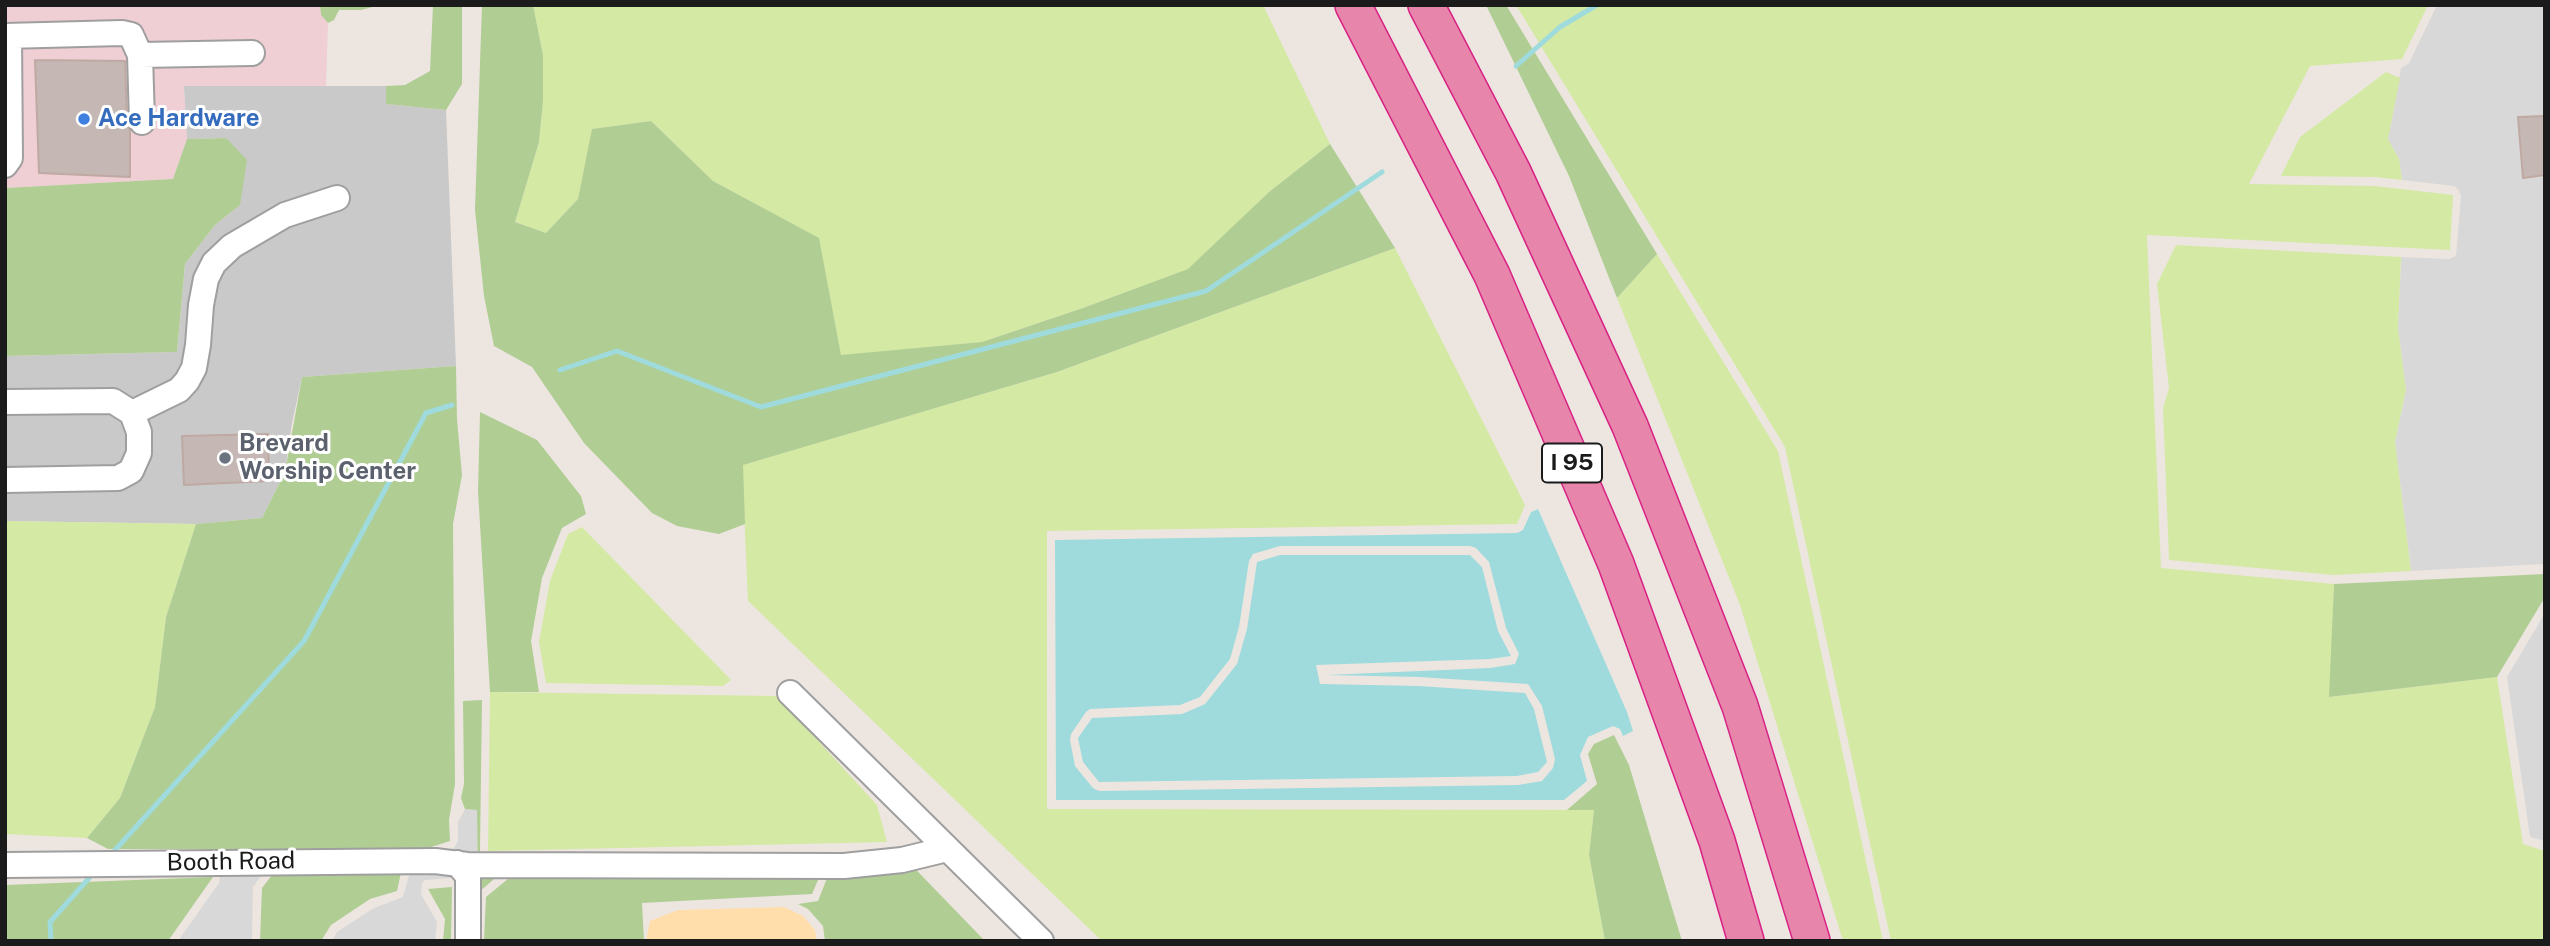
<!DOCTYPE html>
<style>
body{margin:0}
#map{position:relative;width:2550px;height:946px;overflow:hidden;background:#ede6e0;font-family:"Public Sans",sans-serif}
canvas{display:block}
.frame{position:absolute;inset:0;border:7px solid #1b1b1b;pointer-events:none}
</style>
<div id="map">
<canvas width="2550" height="946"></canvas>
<div class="frame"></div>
</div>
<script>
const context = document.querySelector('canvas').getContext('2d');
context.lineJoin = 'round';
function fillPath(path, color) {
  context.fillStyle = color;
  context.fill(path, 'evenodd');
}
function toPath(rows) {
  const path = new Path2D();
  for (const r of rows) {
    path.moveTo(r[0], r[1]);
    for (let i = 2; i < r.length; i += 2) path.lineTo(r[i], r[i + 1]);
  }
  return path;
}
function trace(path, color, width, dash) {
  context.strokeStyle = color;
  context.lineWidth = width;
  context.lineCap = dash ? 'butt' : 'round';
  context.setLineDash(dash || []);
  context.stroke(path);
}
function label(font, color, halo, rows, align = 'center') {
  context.font = font + ' "Public Sans",sans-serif';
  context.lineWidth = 6;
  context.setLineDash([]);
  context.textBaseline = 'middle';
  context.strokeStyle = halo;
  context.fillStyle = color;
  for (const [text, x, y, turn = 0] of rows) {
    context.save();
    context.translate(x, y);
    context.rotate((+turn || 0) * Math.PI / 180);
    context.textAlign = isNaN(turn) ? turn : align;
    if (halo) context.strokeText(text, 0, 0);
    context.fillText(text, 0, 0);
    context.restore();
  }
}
fillPath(toPath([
 [2437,5,2545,5,2545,564,2411,571,2395,442,2406,390,2398,328,2401,261,2401,257,2449,259,2456,256,2461,196,2458,189,2454,186,2402,180,2399,159,2388,139,2401,68,2409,63],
 [2545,613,2545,841,2530,837,2507,677],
 [465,809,477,810,478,893,451,878,425,880,422,883,421,894,437,922,435,941,332,941,337,932,374,908,403,897,411,868,427,857,454,848,458,841,458,822],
 [267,868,253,887,252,941,178,941,219,883,220,873]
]), '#d9d8d8');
fillPath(toPath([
 [5,5,320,5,321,15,328,23,326,86,184,87,187,139,173,179,5,188]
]), '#efced4');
fillPath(toPath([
 [184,86,386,86,386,104,446,110,456,366,302,377,292,423,285,472,262,518,196,524,5,521,5,356,177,352,185,264,215,225,240,205,226,138,187,139]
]), '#c9c9c9');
fillPath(toPath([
 [533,5,1263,5,1330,144,1269,192,1189,269,1083,308,982,342,841,356,818,238,713,181,651,121,593,129,578,199,546,233,515,222,539,142,543,101,543,55],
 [1516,5,2428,5,2402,59,2310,66,2249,184,2375,186,2453,195,2450,250,2147,235,2161,568,2334,584,2330,697,2497,677,2523,844,2545,851,2545,941,1891,941,1785,447],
 [2386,72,2400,78,2388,139,2399,159,2402,180,2376,177,2281,176,2300,137],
 [2176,245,2401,257,2398,328,2406,390,2395,442,2411,571,2334,575,2169,560,2163,408,2169,388,2157,284],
 [1395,248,1525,505,1517,524,1047,531,1047,809,1594,810,1589,855,1605,941,1102,941,748,601,742,465,1057,372],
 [1657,254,1778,451,1883,941,1843,941,1740,605,1617,298],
 [5,521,196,524,166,617,155,707,120,798,87,838,5,834],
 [582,527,731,680,723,686,546,683,539,642,550,581,568,534],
 [490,692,777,696,877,805,887,842,488,851]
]), '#d4e9a4');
fillPath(toPath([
 [320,5,380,5,361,10,339,10,334,20,328,23,321,15],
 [433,5,462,5,462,84,446,110,386,104,386,86,405,85,430,71],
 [482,5,533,5,543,55,543,101,539,142,515,222,546,233,578,199,592,129,651,121,713,181,819,238,841,355,982,342,1083,308,1188,269,1269,192,1330,144,1395,248,1057,372,743,465,745,524,719,534,677,526,652,513,584,443,532,367,494,346,484,296,475,210],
 [1486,5,1506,5,1657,254,1617,298,1569,176],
 [226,138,247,160,240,205,215,225,185,264,177,352,5,356,5,188,173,179,187,139],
 [456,366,457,419,462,475,453,524,455,784,449,820,450,841,425,849,108,849,87,838,120,798,155,707,166,617,196,524,262,518,285,472,302,377],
 [480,412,537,440,581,496,586,514,562,528,542,578,531,641,539,692,490,692,478,491],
 [2545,574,2545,597,2497,677,2329,697,2334,584],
 [482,700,480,851,486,860,887,852,894,847,985,941,825,941,823,926,808,909,798,904,818,901,829,873,509,866,478,893,477,810,465,809,461,798,464,784,463,701],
 [1614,735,1629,765,1682,941,1605,941,1589,855,1594,810,1567,810,1597,784,1588,754,1594,744],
 [402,868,397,891,370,899,331,925,321,941,260,941,262,888,276,870],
 [821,873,812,894,642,903,644,941,484,941,486,897,514,874],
 [213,877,168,941,5,941,5,885],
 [452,887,451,941,443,941,445,919,428,889]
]), '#b0cd94');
fillPath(toPath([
 [784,907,803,916,815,930,817,941,646,941,650,921,678,910]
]), '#ffdeac');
fillPath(toPath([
 [1538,509,1627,712,1633,731,1623,736,1620,729,1613,726,1588,737,1580,755,1587,781,1564,800,1056,800,1055,540,1517,533,1523,530,1531,512],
 [1280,546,1470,546,1476,548,1489,562,1506,628,1519,654,1515,664,1490,668,1326,675,1419,677,1528,684,1542,706,1555,759,1553,768,1542,781,1518,785,1099,791,1093,788,1075,766,1070,740,1071,734,1086,712,1090,709,1180,705,1200,697,1230,659,1239,627,1249,561,1253,554],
 [1280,555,1470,555,1482,567,1498,631,1511,656,1490,659,1316,665,1320,684,1419,686,1525,693,1534,709,1547,762,1538,772,1517,776,1099,782,1083,762,1078,738,1092,718,1182,714,1205,704,1237,664,1247,629,1257,562]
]), '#9fdbdc');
trace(toPath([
 [1516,66,1560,27,1597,5],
 [560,370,617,351,761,407,1206,291,1382,172],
 [115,850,304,641,426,413,452,405],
 [51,941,50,922,90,877]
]), '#9fdbdc', 5);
const building = toPath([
 [35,60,125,61,127,122,130,131,130,177,39,173,35,60],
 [2545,116,2545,175,2523,178,2518,117,2545,116],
 [268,434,269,481,184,485,182,436,268,434]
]);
fillPath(building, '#c5b7b4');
trace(building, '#bfa9a3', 2);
const minor = toPath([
 [5,36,122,33,131,35,140,55,142,122],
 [140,55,252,53],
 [5,165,10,158,9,36],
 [5,402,113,401,132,413,139,432,139,453,131,471,118,478,5,480],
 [132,413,179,390,187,381,194,368,198,345,201,305,206,279,214,263,232,246,285,215,337,198],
 [790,693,1041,941],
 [457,863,468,876,468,941],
 [5,865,435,861,467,865,844,866,902,860,947,849]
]);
const highway = toPath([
 [1353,5,1492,275,1616,564,1717,841,1746,941],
 [1426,5,1513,172,1630,426,1740,706,1812,941]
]);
trace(minor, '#9f9f9f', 28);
trace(highway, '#d82184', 38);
trace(minor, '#fff', 24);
trace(highway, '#e785ab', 35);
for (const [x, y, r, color] of [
 [84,119,7,"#3f7fe0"],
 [225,458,7,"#6b7280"]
]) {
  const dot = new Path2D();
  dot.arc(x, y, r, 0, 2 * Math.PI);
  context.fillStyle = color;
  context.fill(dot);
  trace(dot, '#fff', 2.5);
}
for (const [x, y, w] of [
 [1572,463,60]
]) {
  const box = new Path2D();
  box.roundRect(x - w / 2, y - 19.5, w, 39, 5);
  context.fillStyle = '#fff';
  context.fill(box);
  trace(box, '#1b1b1b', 2);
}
label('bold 23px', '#1b1b1b', null, [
 ["I 95",1572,463]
]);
label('bold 24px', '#366cbe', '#fff', [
 ["Ace Hardware",98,119]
], 'left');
label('bold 24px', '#5b616d', '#fff', [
 ["Brevard",239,444],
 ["Worship Center",239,472]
], 'left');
label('24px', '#1b1b1b', '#fff', [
 ["Booth Road",231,862,-1]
]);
</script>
